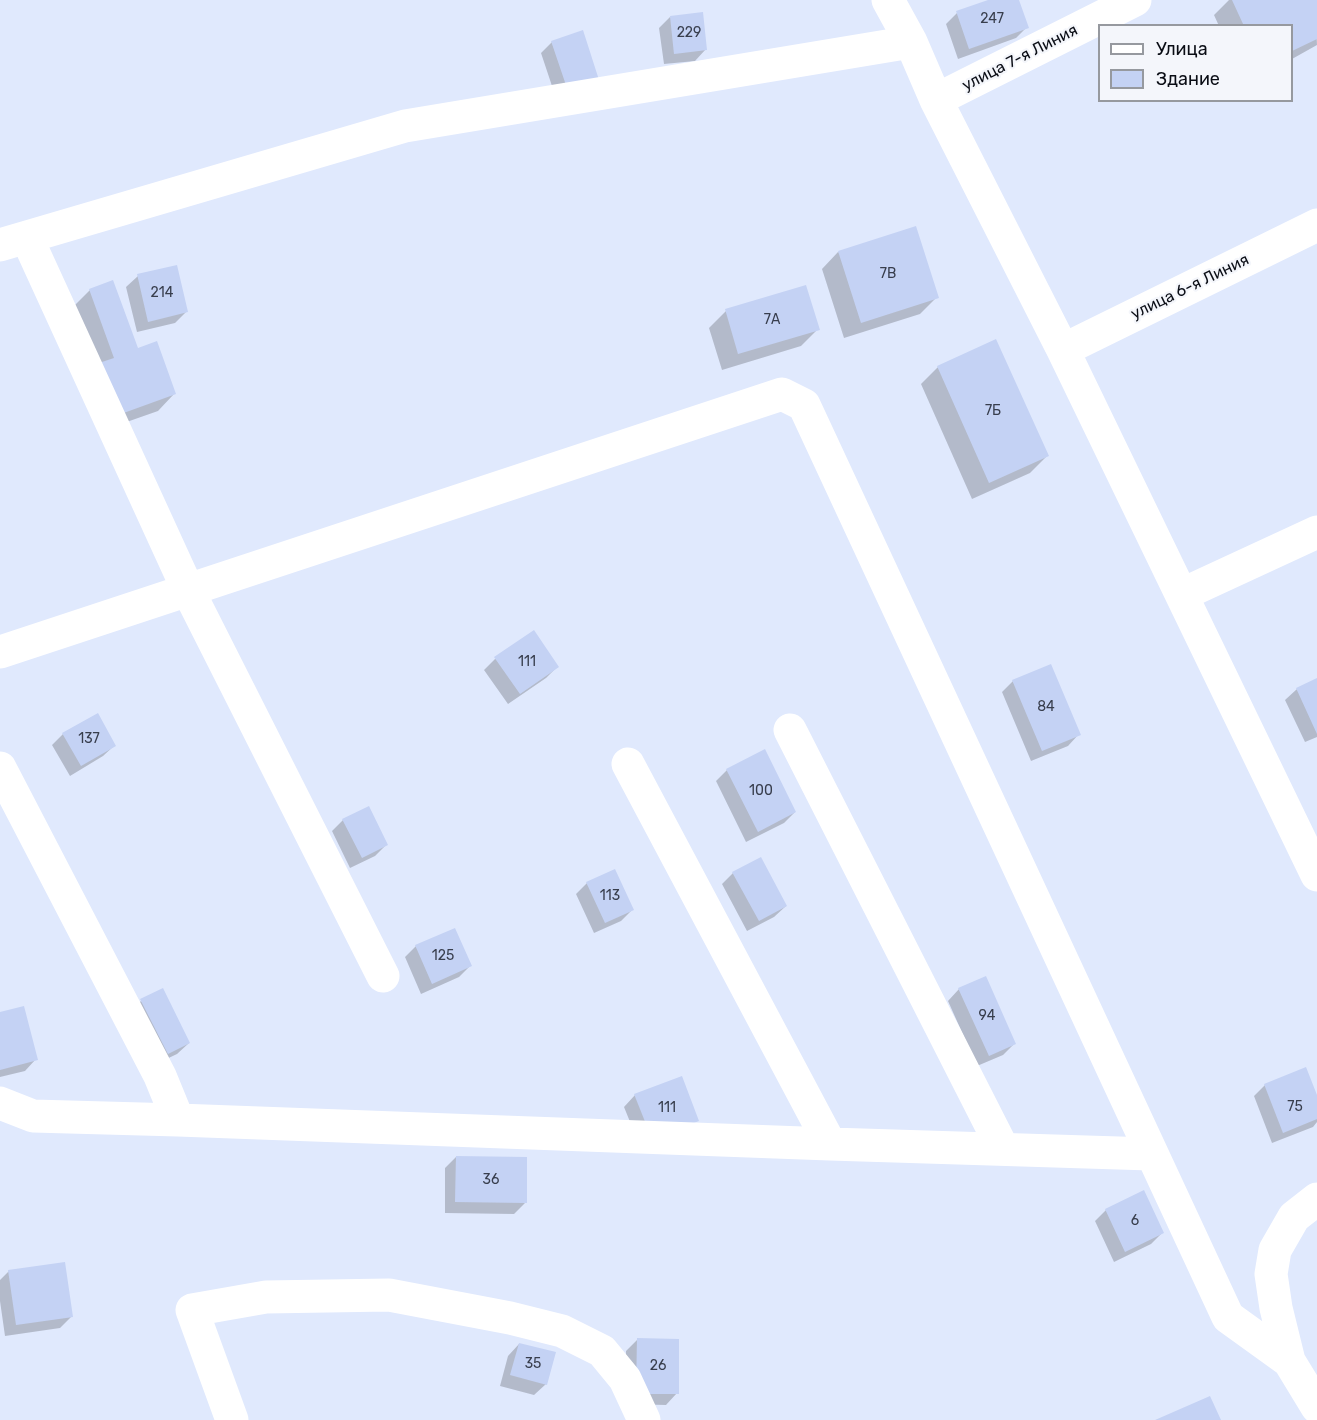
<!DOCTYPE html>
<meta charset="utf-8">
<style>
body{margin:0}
#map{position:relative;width:1317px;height:1420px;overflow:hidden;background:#e0e9fd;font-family:Rubik,sans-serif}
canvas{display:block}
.legend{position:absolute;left:1098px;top:24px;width:195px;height:78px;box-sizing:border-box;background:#f4f6fb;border:2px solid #96999f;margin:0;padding:8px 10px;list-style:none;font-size:18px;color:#0a0d15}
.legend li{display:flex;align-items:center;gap:12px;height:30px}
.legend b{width:30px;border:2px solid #96999f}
</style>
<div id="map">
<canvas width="1317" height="1420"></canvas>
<ul class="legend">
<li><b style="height:8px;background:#fff"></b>Улица</li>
<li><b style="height:16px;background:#c4d2f4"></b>Здание</li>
</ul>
</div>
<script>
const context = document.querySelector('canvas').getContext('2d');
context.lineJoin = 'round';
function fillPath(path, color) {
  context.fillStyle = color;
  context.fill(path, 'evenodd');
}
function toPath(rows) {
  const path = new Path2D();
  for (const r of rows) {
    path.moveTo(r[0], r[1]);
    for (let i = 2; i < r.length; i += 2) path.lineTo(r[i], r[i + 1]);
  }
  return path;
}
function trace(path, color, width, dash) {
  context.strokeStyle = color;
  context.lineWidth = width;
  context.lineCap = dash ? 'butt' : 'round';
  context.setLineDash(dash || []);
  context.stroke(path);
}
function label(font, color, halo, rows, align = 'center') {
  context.font = font + ' Rubik,sans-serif';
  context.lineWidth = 4.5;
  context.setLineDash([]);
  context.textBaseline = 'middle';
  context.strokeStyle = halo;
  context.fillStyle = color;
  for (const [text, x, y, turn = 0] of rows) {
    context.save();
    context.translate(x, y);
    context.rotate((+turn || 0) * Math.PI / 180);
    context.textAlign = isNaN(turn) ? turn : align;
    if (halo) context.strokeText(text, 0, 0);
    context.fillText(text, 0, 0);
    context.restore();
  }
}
fillPath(toPath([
 [992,0,1018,0,1027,27,1016,38,958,59,946,24,957,13],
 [1229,0,1315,0,1317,45,1292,59,1292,26,1219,26,1214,15],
 [670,17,706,49,695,61,664,64,659,28],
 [552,42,597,80,557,101,541,53],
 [838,252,937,297,920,314,844,338,822,269],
 [138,276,186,312,175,323,137,332,126,287],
 [90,290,174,394,158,411,101,431,73,307],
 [726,311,818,329,801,346,722,370,709,328],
 [938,367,1047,456,1030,473,972,499,921,384],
 [495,659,557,667,546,678,508,704,484,670],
 [1317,679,1317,737,1305,742,1285,700,1297,689],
 [1013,681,1079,734,1068,746,1031,761,1002,692],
 [63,734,115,745,103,756,70,776,52,745],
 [727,770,795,812,784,823,746,842,716,781],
 [343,820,386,845,375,856,350,868,332,831],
 [733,873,786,906,774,917,747,931,722,884],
 [587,883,632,910,621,921,594,933,576,894],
 [416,946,470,966,459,977,421,994,405,957],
 [959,989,1015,1043,1003,1055,977,1066,948,1001],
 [141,1001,189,1043,177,1054,156,1064,130,1012],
 [0,1013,36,1059,25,1071,0,1077],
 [681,1078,641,1149,624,1107,635,1095],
 [1265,1085,1317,1099,1317,1122,1313,1127,1272,1143,1254,1096],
 [456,1157,525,1203,514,1214,445,1213,445,1168],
 [1106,1210,1162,1233,1151,1244,1114,1262,1095,1221],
 [9,1271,71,1317,60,1328,5,1336,0,1301,0,1280],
 [637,1340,677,1393,666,1405,626,1404,626,1351],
 [519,1344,546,1384,534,1395,500,1386,508,1356]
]), '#0003');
fillPath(toPath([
 [988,0,1019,0,1029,28,969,49,956,11],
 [1232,0,1317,0,1317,39,1292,51,1292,26,1244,26],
 [703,12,707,50,674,54,670,16],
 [583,30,599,80,568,91,551,41],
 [916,226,939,298,861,323,838,251],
 [177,265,188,312,148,322,137,274],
 [113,280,138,348,157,341,176,394,118,415,99,363,114,358,89,289],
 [806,285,820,330,738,354,725,309],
 [996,339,1049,456,989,483,937,366],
 [534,630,559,667,520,694,494,657],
 [1051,664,1081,735,1042,751,1012,680],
 [1317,678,1317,734,1296,688],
 [98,713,116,746,81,766,62,733],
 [765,749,796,812,758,832,726,769],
 [369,806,388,845,362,858,342,819],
 [761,857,787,906,759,921,732,872],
 [615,869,634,910,605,923,586,882],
 [455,928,472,966,432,984,415,945],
 [986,976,1016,1044,989,1056,958,988],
 [163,988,190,1043,168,1054,140,999],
 [24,1006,38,1060,0,1070,0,1012],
 [1306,1067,1317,1095,1317,1119,1283,1133,1264,1084],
 [682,1076,699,1121,652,1139,634,1094],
 [456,1156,527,1157,527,1203,455,1202],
 [1144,1190,1164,1233,1125,1252,1105,1209],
 [65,1262,73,1317,16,1325,8,1270],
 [637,1338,679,1339,679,1394,636,1394],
 [519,1343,556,1352,547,1385,510,1375],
 [1210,1396,1221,1420,1155,1420]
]), '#c4d2f4');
trace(toPath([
 [888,0,911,42,936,100,1063,350,1317,875],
 [936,100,1135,0],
 [27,238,188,590,383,976],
 [0,245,405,126,911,42],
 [1063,350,1317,225],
 [1183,594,1317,532],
 [0,652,782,394,804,405,1228,1317,1289,1361],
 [790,730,1003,1149],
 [628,764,830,1144],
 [0,768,160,1076,178,1120],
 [0,1103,33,1116,178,1120,830,1144,1151,1154],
 [1317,1199,1294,1217,1275,1250,1271,1274,1276,1308,1289,1361,1317,1407],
 [232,1420,192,1310,266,1297,389,1295,510,1318,562,1331,602,1351,625,1379,644,1420]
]), '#fff', 33);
label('14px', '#383e4d', null, [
 ["247",992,19],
 ["229",689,33],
 ["7В",888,274],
 ["214",162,293],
 ["7А",772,320],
 ["7Б",993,411],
 ["111",527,662],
 ["84",1046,707],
 ["137",89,739],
 ["100",761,791],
 ["113",610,896],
 ["125",443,956],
 ["94",987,1016],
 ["75",1295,1107],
 ["111",667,1108],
 ["36",491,1180],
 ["6",1135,1221],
 ["35",533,1364],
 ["26",658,1366]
]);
label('16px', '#0a0d15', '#f4f6fb', [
 ["улица 7-я Линия",1020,58,-27],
 ["улица 6-я Линия",1190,287,-26]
]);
</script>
